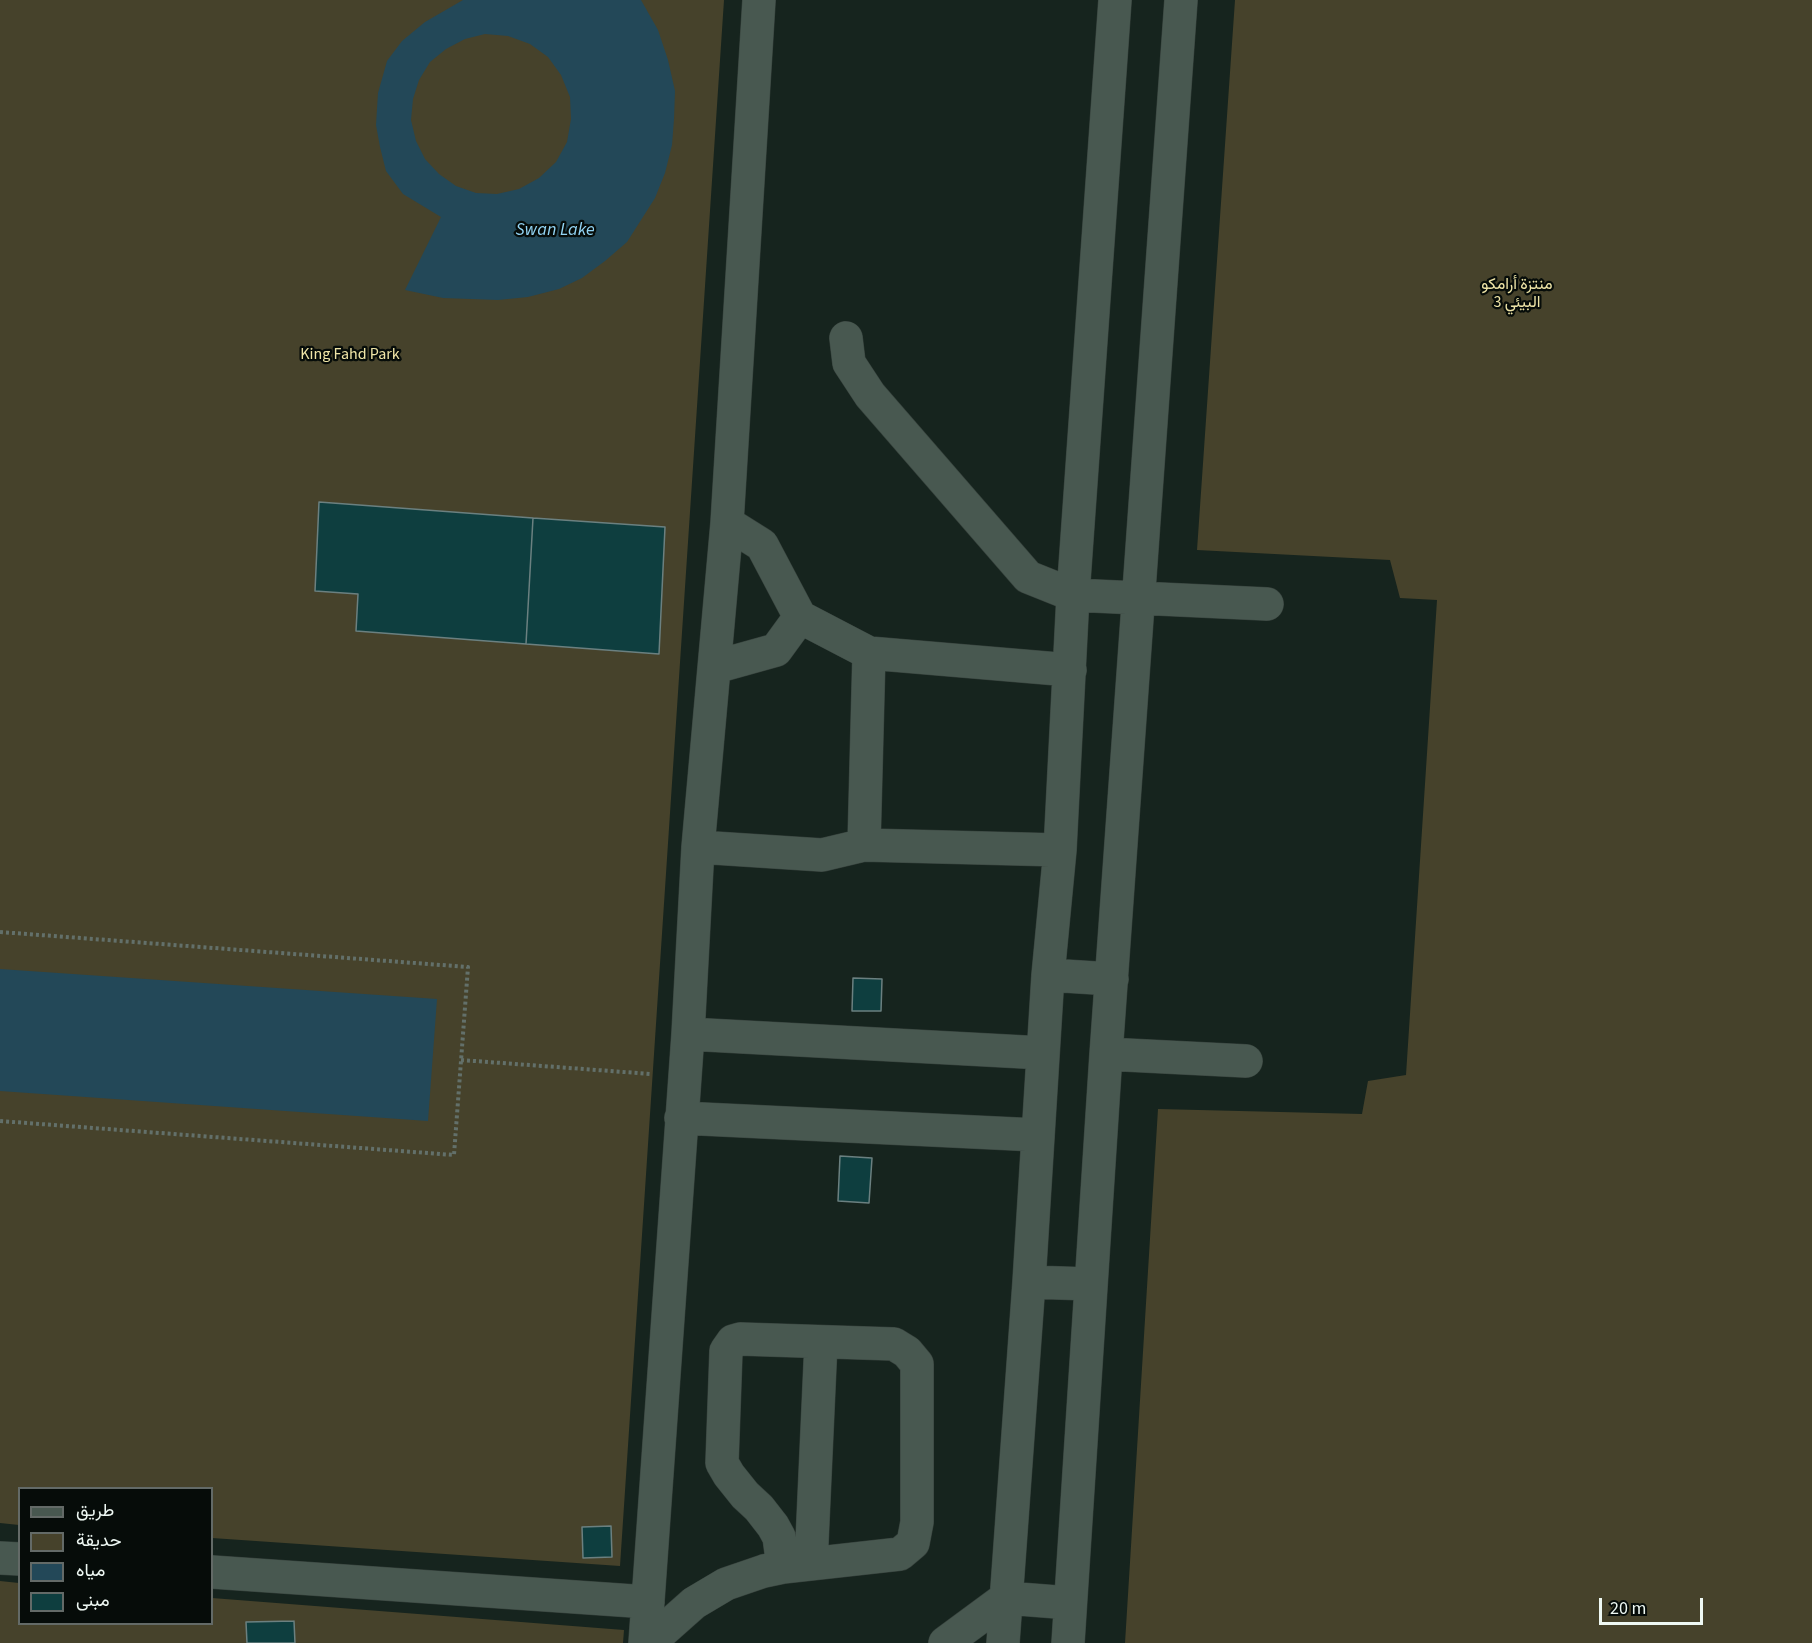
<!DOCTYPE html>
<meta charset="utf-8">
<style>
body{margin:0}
#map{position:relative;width:1812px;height:1643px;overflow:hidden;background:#16241e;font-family:"Source Sans 3",Vazirmatn,sans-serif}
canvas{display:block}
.legend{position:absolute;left:18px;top:1487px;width:195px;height:138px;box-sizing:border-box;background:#060c09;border:2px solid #636a67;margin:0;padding:8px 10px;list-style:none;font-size:18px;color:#eef8f3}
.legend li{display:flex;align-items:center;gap:12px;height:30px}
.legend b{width:30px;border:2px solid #636a67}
.scale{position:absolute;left:1599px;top:1598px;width:104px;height:27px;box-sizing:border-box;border:3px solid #eef8f3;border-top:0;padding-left:8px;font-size:18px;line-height:21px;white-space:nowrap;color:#eef8f3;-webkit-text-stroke:4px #060c09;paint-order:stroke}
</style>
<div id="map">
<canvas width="1812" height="1643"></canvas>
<ul class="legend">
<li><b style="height:8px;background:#485850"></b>طريق</li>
<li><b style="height:16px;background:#46422b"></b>حديقة</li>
<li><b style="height:16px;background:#234858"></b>مياه</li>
<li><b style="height:16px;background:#0e3e3f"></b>مبنى</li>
</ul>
<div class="scale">20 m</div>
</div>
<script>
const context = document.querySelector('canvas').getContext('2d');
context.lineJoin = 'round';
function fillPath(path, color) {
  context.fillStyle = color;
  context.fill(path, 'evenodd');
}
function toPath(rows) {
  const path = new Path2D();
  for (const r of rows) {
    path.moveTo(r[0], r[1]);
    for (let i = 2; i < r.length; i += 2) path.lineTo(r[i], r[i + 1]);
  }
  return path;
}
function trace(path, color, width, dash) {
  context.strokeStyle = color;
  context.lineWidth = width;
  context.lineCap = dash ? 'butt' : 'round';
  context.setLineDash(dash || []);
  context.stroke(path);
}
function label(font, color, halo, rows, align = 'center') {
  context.font = font + ' "Source Sans 3",Vazirmatn,sans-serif';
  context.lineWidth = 4.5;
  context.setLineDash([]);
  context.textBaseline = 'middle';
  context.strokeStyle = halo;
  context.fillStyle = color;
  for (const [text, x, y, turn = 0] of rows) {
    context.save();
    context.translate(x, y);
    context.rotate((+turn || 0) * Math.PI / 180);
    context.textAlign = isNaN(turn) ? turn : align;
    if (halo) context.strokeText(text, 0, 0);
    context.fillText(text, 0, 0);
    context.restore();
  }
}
fillPath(toPath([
 [0,0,724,0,620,1566,212,1538,212,1488,20,1488,19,1525,0,1523],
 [1235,0,1812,0,1812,1643,1125,1643,1158,1109,1362,1114,1368,1081,1406,1075,1437,600,1400,598,1390,560,1197,550],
 [0,1581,19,1583,20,1624,212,1624,212,1598,624,1630,623,1643,0,1643]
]), '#46422b');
fillPath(toPath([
 [463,0,641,0,658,30,668,60,675,91,674,119,672,145,665,173,655,198,627,242,605,261,582,278,559,289,528,297,498,300,443,298,405,290,441,217,403,194,386,171,380,147,376,125,378,93,387,61,402,41,425,22],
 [485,34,508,36,530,44,548,57,561,75,570,97,571,119,567,142,556,162,539,178,519,189,497,194,476,193,456,186,439,174,425,159,416,141,411,120,413,99,419,80,430,62,446,49,465,39],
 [0,969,437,999,428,1121,0,1091]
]), '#234858');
const building = toPath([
 [319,502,533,518,526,644,356,631,358,594,315,591,319,502],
 [533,518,665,527,659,654,526,644,533,518],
 [853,978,882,979,881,1011,852,1011,853,978],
 [840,1156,872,1158,869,1203,838,1201,840,1156],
 [611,1526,612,1557,583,1558,582,1527,611,1526],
 [294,1621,295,1643,247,1643,246,1622,294,1621]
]);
fillPath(building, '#0e3e3f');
trace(building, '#6b8080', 1.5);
const minor = toPath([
 [846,338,849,363,870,395,1028,577,1073,595,1267,604],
 [727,523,762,545,800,617,869,653,1070,670],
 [715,667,776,650,800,617],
 [864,845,869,653],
 [698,847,822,855,864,845,1060,850],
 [1048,975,1112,979],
 [688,1034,1043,1053],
 [1106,1054,1246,1061],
 [681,1118,1037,1135],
 [1029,1282,1091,1284],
 [0,1558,20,1559],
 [811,1564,821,1342],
 [212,1572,648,1602],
 [645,1643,688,1034,698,847,727,523,759,0],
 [649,1643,694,1603,726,1584,764,1571,783,1567,900,1554,913,1543,917,1522,917,1364,907,1352,894,1344,740,1339,733,1341,726,1351,722,1463,729,1475,745,1495,759,1508,773,1526,779,1537,783,1567],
 [945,1643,1006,1598,1070,1603],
 [1003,1643,1029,1282,1048,975,1060,850,1073,595,1115,0],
 [1068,1643,1106,1054,1181,0]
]);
trace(minor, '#36413c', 34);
trace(toPath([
 [0,932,468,967,454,1155,0,1121],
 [461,1060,651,1074]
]), '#63706a', 4, [3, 3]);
trace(minor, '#485850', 33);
label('16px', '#efe5a7', '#060c09', [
 ["منتزة أرامكو",1517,285],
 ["البيئي 3",1517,303],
 ["King Fahd Park",350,355]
]);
label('italic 18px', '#93d5f5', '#060c09', [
 ["Swan Lake",555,231]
]);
</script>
